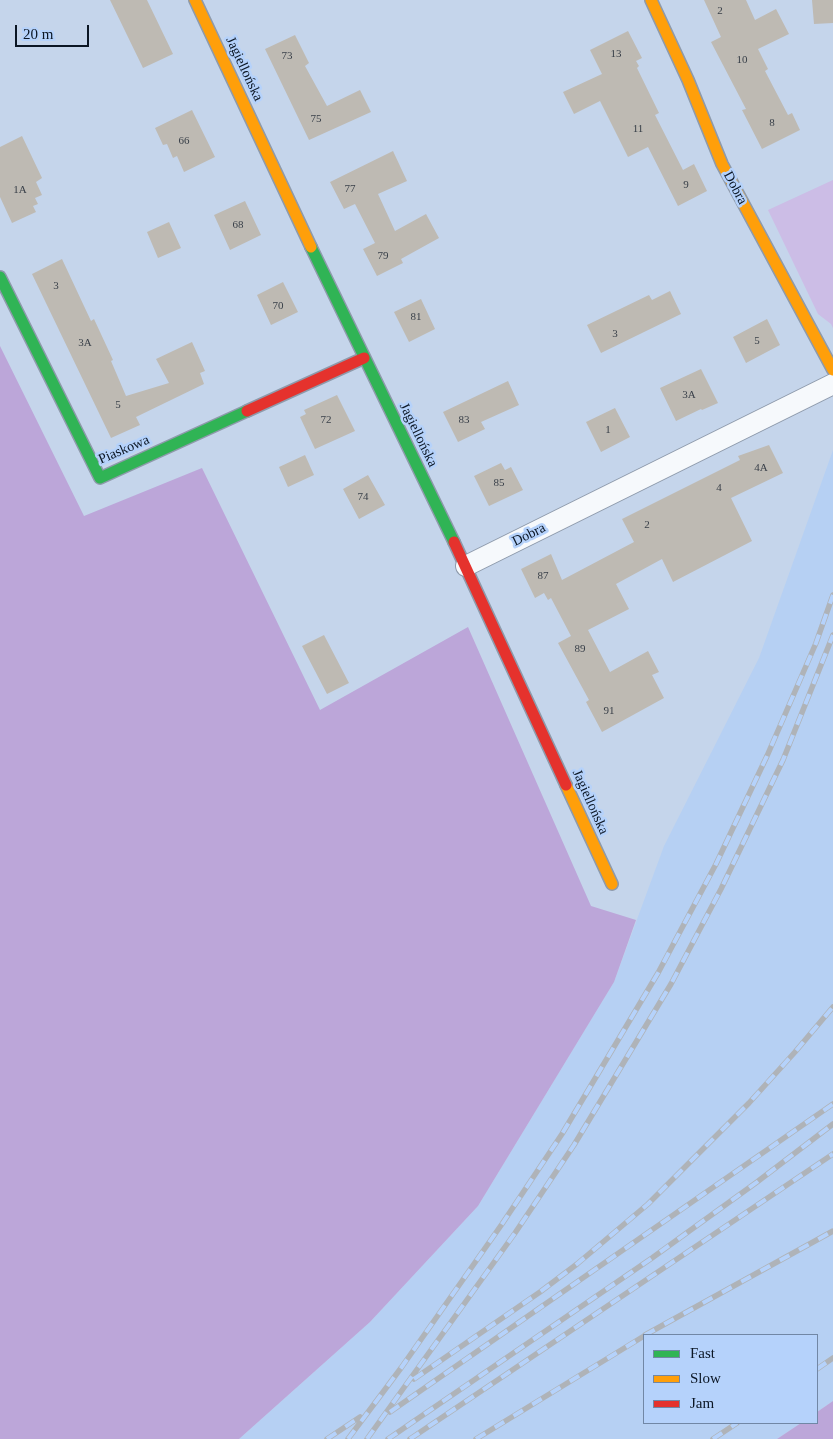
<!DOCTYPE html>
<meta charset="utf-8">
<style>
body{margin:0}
#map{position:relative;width:833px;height:1439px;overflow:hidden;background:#c5d5eb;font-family:"Times New Roman",serif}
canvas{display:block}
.legend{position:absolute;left:643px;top:1334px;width:175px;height:90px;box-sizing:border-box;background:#b5d2fb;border:1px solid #7187a5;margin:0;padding:6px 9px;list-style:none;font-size:15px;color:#0b1624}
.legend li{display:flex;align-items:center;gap:10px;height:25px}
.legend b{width:25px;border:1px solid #7187a5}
.scale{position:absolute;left:15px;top:25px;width:74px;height:22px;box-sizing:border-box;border:2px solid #0b1624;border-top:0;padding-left:6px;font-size:15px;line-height:18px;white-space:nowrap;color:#0b1624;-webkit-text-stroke:4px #b5d2fb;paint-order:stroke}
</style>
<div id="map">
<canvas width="833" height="1439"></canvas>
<ul class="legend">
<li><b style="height:6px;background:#30b455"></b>Fast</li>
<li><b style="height:6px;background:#ff9f0a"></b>Slow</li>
<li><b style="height:6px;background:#e5322d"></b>Jam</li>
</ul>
<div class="scale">20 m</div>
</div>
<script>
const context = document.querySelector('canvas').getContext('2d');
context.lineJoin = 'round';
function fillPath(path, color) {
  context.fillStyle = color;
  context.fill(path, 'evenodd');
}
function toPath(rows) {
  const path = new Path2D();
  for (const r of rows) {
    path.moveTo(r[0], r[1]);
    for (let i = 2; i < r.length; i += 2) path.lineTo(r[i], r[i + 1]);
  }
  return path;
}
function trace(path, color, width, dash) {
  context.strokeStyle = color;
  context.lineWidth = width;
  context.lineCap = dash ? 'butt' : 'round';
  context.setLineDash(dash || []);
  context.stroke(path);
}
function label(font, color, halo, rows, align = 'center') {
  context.font = font + ' "Times New Roman",serif';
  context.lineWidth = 5;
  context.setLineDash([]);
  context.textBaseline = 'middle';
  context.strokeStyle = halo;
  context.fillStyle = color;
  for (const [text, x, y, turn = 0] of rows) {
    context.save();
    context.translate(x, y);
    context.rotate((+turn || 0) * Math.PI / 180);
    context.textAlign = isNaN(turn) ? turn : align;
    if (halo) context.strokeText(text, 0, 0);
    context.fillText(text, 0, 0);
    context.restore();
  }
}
fillPath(toPath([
 [833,450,833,1401,817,1412,817,1335,644,1335,644,1423,801,1423,777,1439,239,1439,370,1322,478,1206,614,982,664,846,759,658]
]), '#b6d0f3');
fillPath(toPath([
 [833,180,833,328,831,324,818,314,768,210]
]), '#ccbde6');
fillPath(toPath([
 [0,346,84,516,202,468,320,710,468,627,591,906,636,920,614,982,478,1206,370,1322,239,1439,0,1439],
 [833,1401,833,1439,777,1439,801,1423,817,1423,817,1412]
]), '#bca6d9');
fillPath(toPath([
 [110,0,147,0,173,54,143,68],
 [704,0,746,0,755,20,776,9,789,34,758,49,768,69,765,71,788,115,792,113,800,130,762,149,742,110,746,109,711,42,721,37],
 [812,0,833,0,833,23,814,24],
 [628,31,642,58,636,61,639,66,637,68,659,113,655,115,683,170,694,164,707,191,678,206,648,147,628,157,600,101,574,114,563,92,602,74,590,50],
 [295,35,309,63,305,66,327,106,360,90,371,112,309,140,265,49],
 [192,110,215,157,184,172,177,156,173,158,167,144,163,145,155,128],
 [22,136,42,178,36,182,42,195,35,198,38,204,33,206,36,212,12,223,0,197,0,147],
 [393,151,407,181,378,194,395,231,426,214,439,238,401,259,403,263,377,276,363,249,375,243,355,204,344,209,330,182],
 [245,201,261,235,230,250,214,215],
 [169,222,181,248,158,258,147,232],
 [62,259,91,321,94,319,113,360,111,361,126,396,169,383,156,359,192,342,205,371,200,373,204,384,136,417,140,425,111,438,32,274],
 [283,282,298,312,271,325,257,295],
 [670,291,681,314,601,353,587,325,649,295,652,300],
 [421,299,435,329,409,342,394,312],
 [767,319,780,345,746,363,733,337],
 [701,369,718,403,702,410,701,409,676,421,660,388],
 [508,381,519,405,481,422,485,429,458,442,443,412],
 [337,395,355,431,315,449,300,417,306,414,304,410],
 [615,408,630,437,601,452,586,422],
 [769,445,783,473,731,498,752,541,673,582,662,559,616,584,629,609,588,630,610,672,648,651,659,672,652,675,664,698,602,732,586,702,589,700,558,643,571,636,551,598,548,600,544,593,535,598,521,569,551,554,562,580,634,542,622,519,740,460,738,456],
 [305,455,314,475,288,487,279,467],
 [501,463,505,470,511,467,523,490,489,506,474,476],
 [368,475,385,505,359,519,343,489],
 [324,635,349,683,327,694,302,646]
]), '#bebab3');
const street = toPath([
 [466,566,833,384]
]);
const fast = toPath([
 [311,247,454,542],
 [0,277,100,478,247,411]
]);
const slow = toPath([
 [195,0,311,247],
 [651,0,688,80,722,164,833,370],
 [566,785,612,884]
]);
const jam = toPath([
 [247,411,364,358],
 [454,542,566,785]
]);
trace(street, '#8e9aab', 22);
trace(fast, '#8e9aab', 14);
trace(slow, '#8e9aab', 14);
trace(jam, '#8e9aab', 14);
trace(street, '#f6f9fc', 20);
trace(fast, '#30b455', 11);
trace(slow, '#ff9f0a', 11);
trace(jam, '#e5322d', 11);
const rail = toPath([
 [645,1335,833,1231],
 [817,1369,833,1358],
 [414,1379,540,1292,577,1264,648,1204,749,1103,795,1052,833,1007],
 [390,1412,833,1104],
 [327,1439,360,1417],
 [348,1439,401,1368,502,1224,562,1134,658,973,716,864,767,756,816,643,833,595],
 [367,1439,515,1233,574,1145,671,984,721,889,783,760,833,635],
 [388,1439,652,1258,757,1182,833,1124],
 [410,1439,833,1154],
 [476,1439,644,1336],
 [713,1439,737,1423]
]);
trace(rail, '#afb3b8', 5.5);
trace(rail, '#b5d2fb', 4, [11]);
label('11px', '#383f48', null, [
 ["2",720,11],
 ["13",616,54],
 ["73",287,56],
 ["10",742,60],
 ["75",316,119],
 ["8",772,123],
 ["11",638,129],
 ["66",184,141],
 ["9",686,185],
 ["77",350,189],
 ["1A",20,190],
 ["68",238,225],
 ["79",383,256],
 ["3",56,286],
 ["70",278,306],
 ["81",416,317],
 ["3",615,334],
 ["5",757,341],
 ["3A",85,343],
 ["3A",689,395],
 ["5",118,405],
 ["72",326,420],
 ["83",464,420],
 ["1",608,430],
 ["4A",761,468],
 ["85",499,483],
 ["4",719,488],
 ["74",363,497],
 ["2",647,525],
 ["87",543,576],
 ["89",580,649],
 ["91",609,711]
]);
label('14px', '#0b1624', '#b5d2fb', [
 ["Jagiellońska",244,69,65],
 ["Dobra",735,188,62],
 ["Jagiellońska",418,435,64],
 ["Piaskowa",124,450,-23],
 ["Dobra",529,535,-26],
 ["Jagiellońska",590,802,66]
]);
</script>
